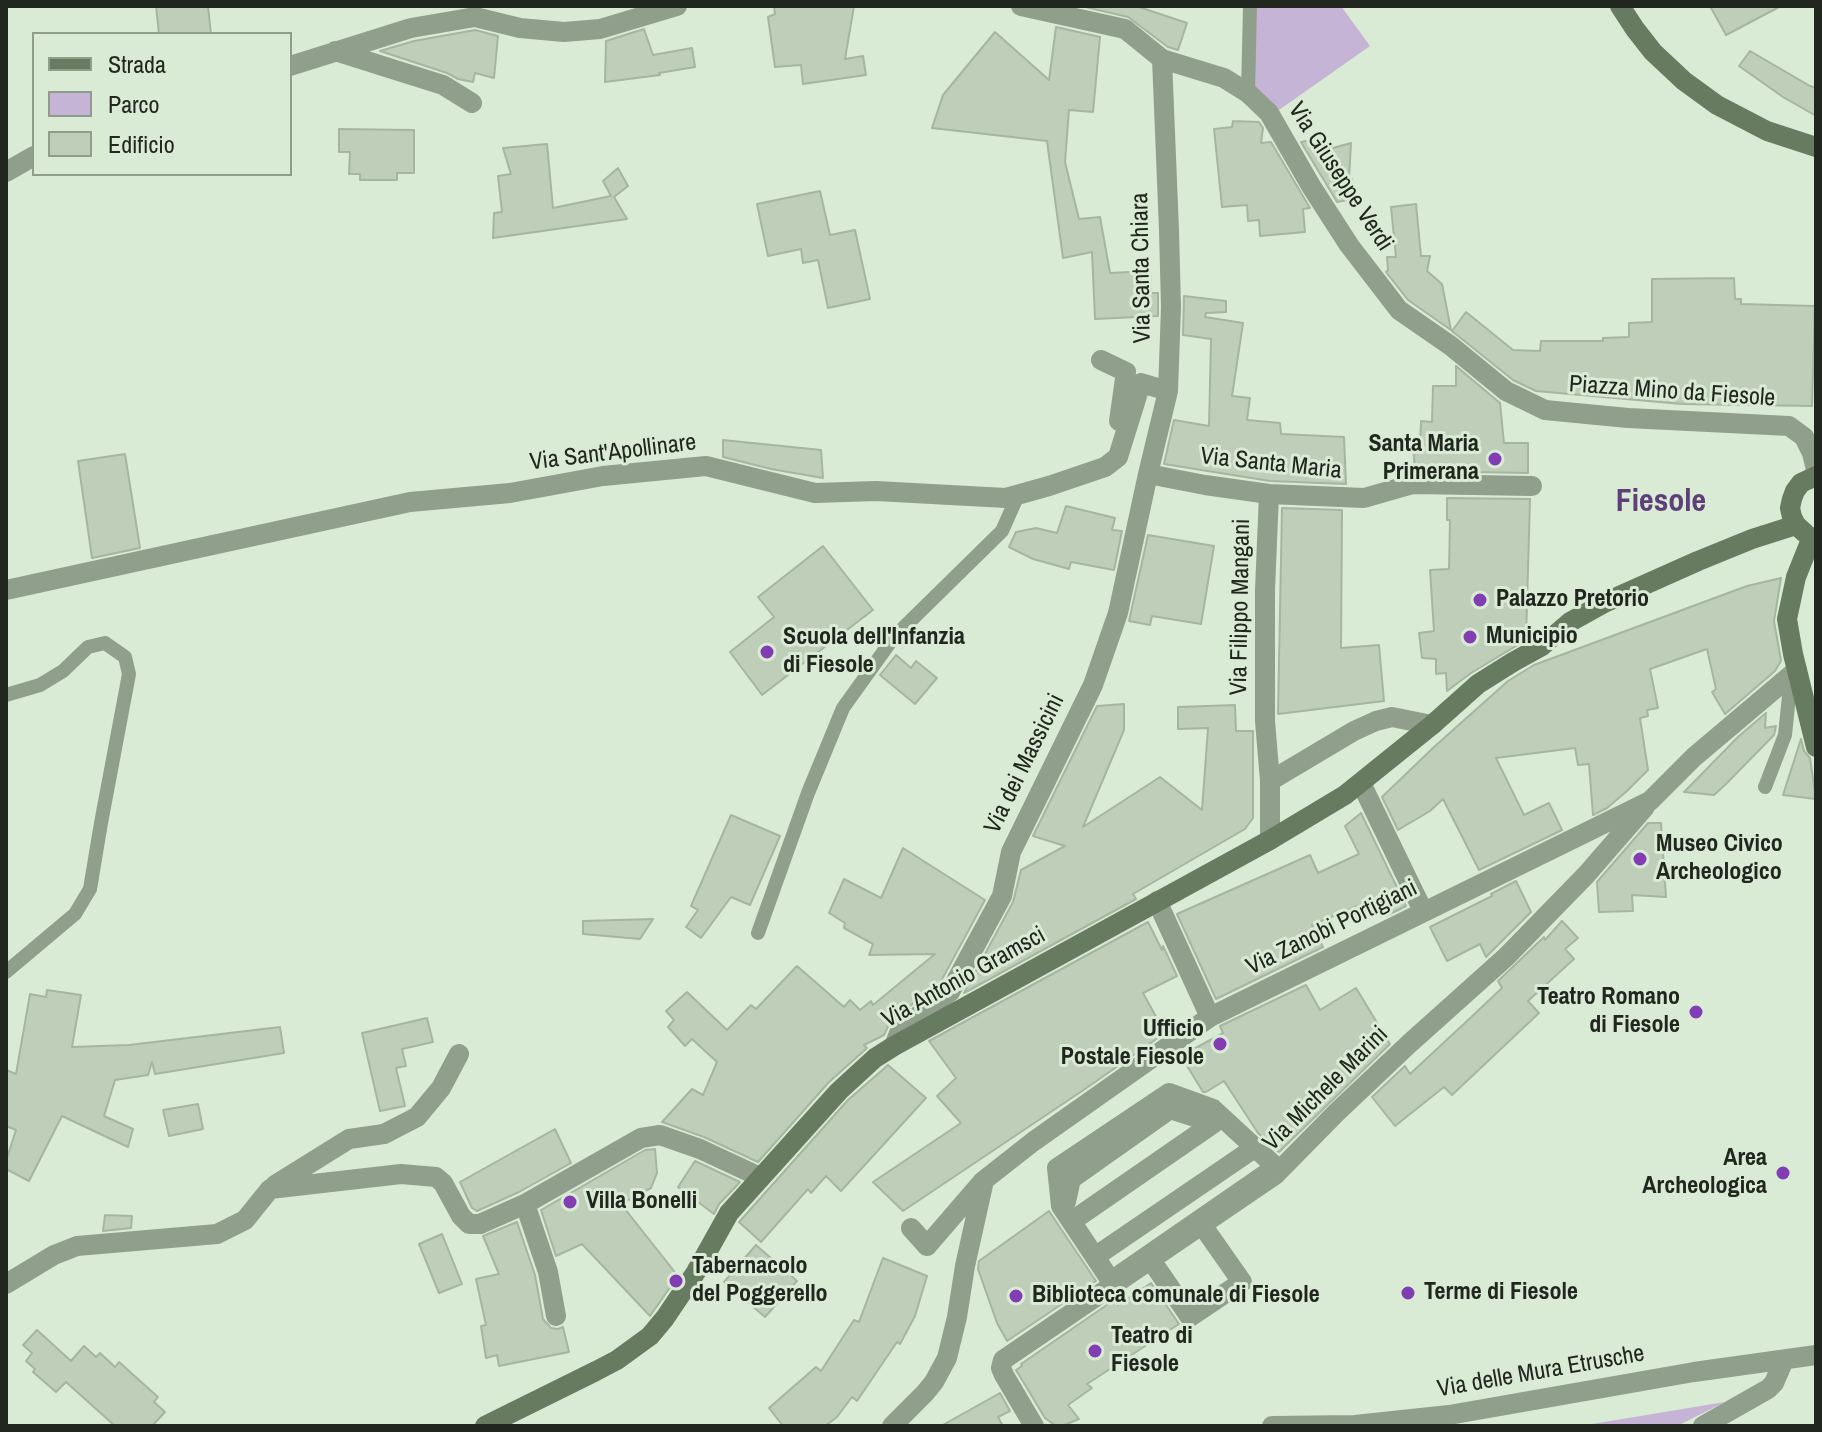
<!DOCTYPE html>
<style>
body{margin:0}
#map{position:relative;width:1822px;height:1432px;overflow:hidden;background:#daebd5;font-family:"Archivo Narrow",sans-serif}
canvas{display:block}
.frame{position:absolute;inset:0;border:8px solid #21271f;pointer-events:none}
.legend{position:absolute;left:32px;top:32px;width:260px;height:144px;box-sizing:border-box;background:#daebd5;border:2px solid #909d8c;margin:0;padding:10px 14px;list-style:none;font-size:24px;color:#21271f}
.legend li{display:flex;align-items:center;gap:16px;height:40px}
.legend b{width:40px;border:2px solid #909d8c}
</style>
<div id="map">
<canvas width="1822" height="1432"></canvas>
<div class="frame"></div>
<ul class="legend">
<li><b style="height:10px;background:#677b61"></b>Strada</li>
<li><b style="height:22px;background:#c6b4d6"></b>Parco</li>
<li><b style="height:22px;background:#beceb9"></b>Edificio</li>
</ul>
</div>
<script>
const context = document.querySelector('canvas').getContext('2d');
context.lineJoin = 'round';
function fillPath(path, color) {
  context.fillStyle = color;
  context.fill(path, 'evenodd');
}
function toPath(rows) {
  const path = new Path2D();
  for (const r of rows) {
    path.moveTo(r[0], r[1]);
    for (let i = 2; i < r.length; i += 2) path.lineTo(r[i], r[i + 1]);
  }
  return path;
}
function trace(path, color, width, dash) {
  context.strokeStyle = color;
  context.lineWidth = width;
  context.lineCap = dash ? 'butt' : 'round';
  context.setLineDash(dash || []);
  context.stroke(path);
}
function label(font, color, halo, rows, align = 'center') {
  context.font = font + ' "Archivo Narrow",sans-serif';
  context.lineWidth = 6;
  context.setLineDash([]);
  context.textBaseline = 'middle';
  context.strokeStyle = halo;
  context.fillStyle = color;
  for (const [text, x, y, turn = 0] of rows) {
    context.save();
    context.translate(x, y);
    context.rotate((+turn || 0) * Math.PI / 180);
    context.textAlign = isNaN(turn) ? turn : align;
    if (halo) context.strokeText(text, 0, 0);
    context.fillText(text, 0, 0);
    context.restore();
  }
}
fillPath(toPath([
 [1255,6,1341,6,1370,46,1279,110,1254,86],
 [1725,1402,1677,1426,1580,1426]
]), '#c6b4d6');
const building = toPath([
 [156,6,208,6,211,34,159,34,156,6],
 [774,6,854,6,845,59,863,56,866,75,803,84,801,65,775,67,768,17,775,14,774,6],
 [1081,6,1136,6,1187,23,1178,50,1168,47,1128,17,1081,6],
 [1710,6,1781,6,1726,35,1710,6],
 [1056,27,1100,37,1093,112,1069,110,1065,162,1079,219,1100,217,1110,273,1150,271,1151,293,1158,293,1158,316,1095,319,1092,252,1063,258,1047,141,932,128,943,95,995,32,1049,80,1056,27],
 [644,29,653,55,692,48,695,67,659,73,660,75,605,82,606,41,644,29],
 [475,30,498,36,494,78,475,73,473,82,458,79,447,73,380,51,414,41,475,30],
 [1750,51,1810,86,1816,88,1816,116,1783,97,1739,66,1750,51],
 [1233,121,1259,122,1263,128,1261,143,1271,142,1310,208,1303,209,1305,232,1260,236,1259,220,1248,221,1247,205,1222,207,1214,129,1232,127,1233,121],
 [339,129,414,130,414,173,397,173,397,180,360,180,360,174,349,174,350,152,339,152,339,129],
 [1312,140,1315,153,1351,143,1349,179,1352,179,1353,199,1337,202,1301,142,1312,140],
 [547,144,553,208,611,196,603,181,618,168,628,186,614,197,627,219,493,238,494,213,502,212,498,176,511,174,503,148,547,144],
 [820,191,830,235,855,230,870,299,828,308,818,260,803,263,801,249,768,256,757,204,820,191],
 [1416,204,1421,256,1430,256,1427,271,1442,284,1451,330,1408,300,1386,272,1388,270,1387,257,1396,257,1391,207,1416,204],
 [1734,278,1735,299,1741,299,1741,304,1815,306,1812,406,1682,404,1536,391,1513,380,1452,331,1466,312,1513,350,1540,351,1541,341,1603,341,1603,338,1629,337,1629,323,1652,322,1652,279,1734,278],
 [1184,296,1226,301,1226,312,1206,313,1205,317,1243,323,1232,396,1250,398,1247,420,1280,423,1281,434,1344,437,1346,484,1270,481,1164,464,1174,420,1209,426,1211,339,1183,335,1184,296],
 [1456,366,1500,403,1504,443,1528,443,1528,473,1415,471,1413,445,1420,444,1421,421,1432,422,1433,386,1456,386,1456,366],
 [723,440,821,450,823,478,771,469,723,457,723,440],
 [125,454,140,548,92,558,78,461,125,454],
 [1447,498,1530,499,1526,640,1471,673,1447,691,1446,673,1436,674,1436,659,1422,658,1419,633,1434,631,1430,570,1449,569,1450,520,1447,520,1447,498],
 [1066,506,1115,518,1112,530,1122,531,1114,570,1071,562,1069,569,1033,559,1009,547,1016,532,1036,528,1057,533,1066,506],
 [1282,508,1342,510,1341,648,1379,645,1384,701,1278,714,1282,508],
 [1148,535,1214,546,1201,624,1152,616,1150,625,1129,621,1148,535],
 [823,546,873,610,762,695,730,652,774,617,758,597,823,546],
 [1781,578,1774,621,1781,661,1775,671,1725,714,1712,692,1716,689,1707,649,1650,669,1658,708,1647,710,1648,716,1640,718,1648,770,1627,791,1607,808,1593,815,1589,764,1578,765,1575,748,1496,758,1524,815,1549,803,1562,830,1479,870,1443,799,1430,811,1398,830,1382,797,1434,747,1508,681,1534,665,1747,586,1781,578],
 [896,655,911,668,916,661,937,678,915,704,880,675,896,655],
 [1124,704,1124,730,1083,827,1160,777,1202,810,1208,728,1178,729,1178,707,1235,705,1236,731,1253,731,1253,818,1245,829,1133,894,1136,899,964,993,1013,902,1021,870,1065,846,1033,836,1097,706,1124,704],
 [1766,713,1765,728,1776,726,1774,735,1725,785,1714,795,1684,792,1739,736,1766,713],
 [1801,739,1804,751,1810,758,1816,799,1783,795,1801,739],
 [1361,813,1406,906,1386,916,1379,897,1312,925,1323,947,1216,999,1177,914,1310,855,1318,873,1359,854,1345,826,1361,813],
 [731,815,780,836,750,905,731,897,701,938,686,927,698,910,691,906,731,815],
 [1648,823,1661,823,1666,897,1632,895,1633,911,1599,912,1597,882,1648,823],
 [903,848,985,900,940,983,898,1015,890,1022,884,1035,864,1045,867,1048,829,1082,758,1162,704,1137,662,1122,692,1089,703,1095,717,1062,692,1039,685,1046,668,1027,674,1020,666,1011,687,992,727,1030,751,1005,756,1009,797,966,844,1007,850,1000,860,1010,871,1001,873,1005,935,954,869,955,873,944,844,928,845,923,829,913,844,879,881,898,903,848],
 [1516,881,1531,912,1486,957,1480,944,1447,961,1430,927,1492,896,1491,894,1516,881],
 [653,919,640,939,583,934,583,921,653,919],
 [1562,921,1578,938,1565,949,1574,959,1528,1001,1539,1013,1452,1095,1444,1087,1395,1126,1372,1097,1405,1066,1410,1074,1467,1021,1502,988,1498,981,1544,937,1545,940,1562,921],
 [1148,922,1162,950,1163,946,1177,976,1143,993,1165,1033,1085,1089,903,1211,873,1182,961,1123,937,1096,956,1078,929,1041,1148,922],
 [1306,985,1320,1010,1356,988,1390,1044,1279,1152,1258,1133,1224,1081,1206,1092,1203,1092,1181,1056,1223,1033,1220,1026,1306,985],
 [47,990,81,995,72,1047,129,1045,280,1027,284,1053,155,1074,152,1062,148,1075,115,1080,104,1116,133,1129,128,1147,62,1116,29,1181,6,1169,6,1161,16,1130,6,1126,6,1070,16,1074,30,994,46,997,47,990],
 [427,1018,433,1042,402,1049,406,1066,396,1068,405,1106,380,1111,362,1033,427,1018],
 [888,1065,926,1098,841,1191,826,1176,811,1193,808,1189,761,1242,739,1222,740,1221,848,1100,888,1065],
 [198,1104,203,1129,169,1136,163,1110,198,1104],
 [555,1129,571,1163,519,1192,477,1211,472,1208,460,1182,555,1129],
 [655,1149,657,1173,651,1188,621,1204,678,1276,650,1316,582,1244,556,1256,541,1210,645,1150,655,1149],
 [695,1161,740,1182,719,1204,714,1214,678,1187,695,1161],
 [1049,1211,1096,1281,1007,1341,997,1323,978,1269,979,1261,1049,1211],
 [105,1215,132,1216,131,1228,103,1231,105,1215],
 [517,1222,535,1275,543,1319,551,1328,558,1329,563,1327,569,1352,499,1366,497,1355,486,1358,481,1326,486,1325,476,1279,499,1274,483,1236,517,1222],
 [442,1234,462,1284,439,1293,419,1244,442,1234],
 [756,1245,797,1281,765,1317,724,1282,756,1245],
 [883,1258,927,1276,915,1316,900,1344,897,1342,857,1401,852,1397,837,1417,825,1426,783,1426,769,1408,816,1367,821,1371,854,1320,859,1322,883,1258],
 [1151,1283,1179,1324,1087,1384,1092,1388,1068,1405,1079,1419,1062,1426,1056,1426,1045,1418,1016,1370,1022,1366,1021,1364,1114,1300,1118,1305,1151,1283],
 [37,1330,71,1361,84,1346,96,1357,100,1353,115,1367,119,1362,158,1397,154,1402,165,1412,152,1426,115,1426,66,1382,56,1392,33,1372,35,1369,26,1361,32,1353,23,1345,37,1330],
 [1000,1393,1010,1411,998,1417,1003,1426,941,1426,1000,1393]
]);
fillPath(building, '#beceb9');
trace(building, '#a5b5a0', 2);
trace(toPath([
 [1248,93,1250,6],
 [6,695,40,685,63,671,88,647,105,643,125,657,129,674,101,823,90,889,75,914,6,972],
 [1765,787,1785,735,1789,696,1793,689,1801,686],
 [758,933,808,793,843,708,894,637,1002,531,1018,495]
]), '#909e8c', 14);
trace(toPath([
 [1021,6,1125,29,1162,59,1224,78,1248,93,1269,113,1311,186,1349,245,1399,310,1451,346,1506,391,1545,410,1628,418,1789,426,1804,437,1812,453,1816,470],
 [335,51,443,85,472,103],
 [290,66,411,28,475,17,520,28,564,32,600,29,677,6],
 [6,172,34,156],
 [1101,360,1126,372,1119,421],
 [1148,474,1205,485,1269,494,1364,498,1413,484,1532,486],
 [1269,494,1265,590,1265,721,1270,781,1270,840],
 [6,590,410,502,510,493,603,476,706,466,815,493,876,491,1006,498,1049,486,1105,467,1118,457,1141,383,1168,391],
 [1270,781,1354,731,1376,721,1392,717,1432,725],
 [1361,783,1423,911],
 [1157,901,1210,1017],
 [894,1046,900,1031,907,1024,950,992,1002,896,1011,852,1093,685,1118,613,1148,474,1168,391,1171,307,1169,230,1162,59],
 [1169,1093,1213,1109,1276,1167,1111,1281,1061,1206,1057,1168,1169,1093],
 [275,1185,349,1139,384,1134,417,1117,441,1088,459,1054],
 [1066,1202,1071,1179,1170,1109,1207,1121],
 [525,1204,548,1272,556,1316],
 [1075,1219,1214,1123],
 [911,1228,927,1246,983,1181,1034,1141,1210,1017,1650,801,1694,757,1797,670],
 [1099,1254,1250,1151],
 [1151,1260,1190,1317,1242,1282,1202,1225],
 [6,1284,54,1255,77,1246,217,1234,245,1220,270,1189,401,1174,436,1177,443,1183,461,1216,469,1224,480,1224,525,1204,641,1138,660,1135,700,1149,760,1177],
 [892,1426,925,1393,934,1382,947,1358,957,1317,965,1266,983,1185],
 [1034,1426,1004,1375,1001,1368,1003,1360,1275,1175,1337,1112,1410,1043,1506,957,1586,875,1645,807],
 [1272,1426,1355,1425,1449,1415,1694,1372,1816,1355],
 [1703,1426,1768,1389,1774,1383,1784,1360]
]), '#909e8c', 20);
trace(toPath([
 [1620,6,1635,29,1653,52,1684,81,1717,105,1767,131,1816,147],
 [1805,533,1796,525,1792,517,1790,508,1792,499,1795,491,1801,483,1816,476],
 [1812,537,1796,577,1787,619,1793,654,1816,747],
 [485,1426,596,1371,617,1360,650,1336,665,1318,696,1272,729,1213,839,1091,875,1058,894,1046,1270,840,1345,795,1432,725,1478,684,1513,662,1542,646,1570,622,1606,602,1698,561,1752,539,1796,525]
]), '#677b61', 20);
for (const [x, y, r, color] of [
 [1495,459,8,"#813db1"],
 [1480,600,8,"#813db1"],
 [1470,637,8,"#813db1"],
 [767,652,8,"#813db1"],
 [1640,859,8,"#813db1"],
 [1696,1012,8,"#813db1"],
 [1220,1044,8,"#813db1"],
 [1783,1173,8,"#813db1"],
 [570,1202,8,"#813db1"],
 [676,1281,8,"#813db1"],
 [1408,1293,8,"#813db1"],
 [1016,1296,8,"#813db1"],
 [1095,1351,8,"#813db1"]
]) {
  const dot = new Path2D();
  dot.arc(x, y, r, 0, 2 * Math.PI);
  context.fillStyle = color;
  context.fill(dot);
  trace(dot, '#daebd5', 3);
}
label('24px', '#21271f', '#daebd5', [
 ["Via Giuseppe Verdi",1340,177,57],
 ["Via Santa Chiara",1142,268,-91],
 ["Piazza Mino da Fiesole",1672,392,4],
 ["Via Sant'Apollinare",613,453,-7],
 ["Via Santa Maria",1271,464,6],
 ["Via Filippo Mangani",1241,607,-89],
 ["Via dei Massicini",1025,764,-64],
 ["Via Zanobi Portigiani",1332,928,-26],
 ["Via Antonio Gramsci",964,978,-29],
 ["Via Michele Marini",1326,1089,-45],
 ["Via delle Mura Etrusche",1541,1372,-10]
]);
label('bold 24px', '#21271f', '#daebd5', [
 ["Santa Maria",1479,445,"right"],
 ["Primerana",1479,473,"right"],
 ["Palazzo Pretorio",1496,600],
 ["Municipio",1486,637],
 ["Scuola dell'Infanzia",783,638],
 ["di Fiesole",783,666],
 ["Museo Civico",1656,845],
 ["Archeologico",1656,873],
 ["Teatro Romano",1680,998,"right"],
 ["di Fiesole",1680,1026,"right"],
 ["Ufficio",1204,1030,"right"],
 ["Postale Fiesole",1204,1058,"right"],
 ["Area",1767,1159,"right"],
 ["Archeologica",1767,1187,"right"],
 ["Villa Bonelli",586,1202],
 ["Tabernacolo",692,1267],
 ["del Poggerello",692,1295],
 ["Terme di Fiesole",1424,1293],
 ["Biblioteca comunale di Fiesole",1032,1296],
 ["Teatro di",1111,1337],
 ["Fiesole",1111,1365]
], 'left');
label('bold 32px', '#5f3f79', '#daebd5', [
 ["Fiesole",1661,502]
]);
</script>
